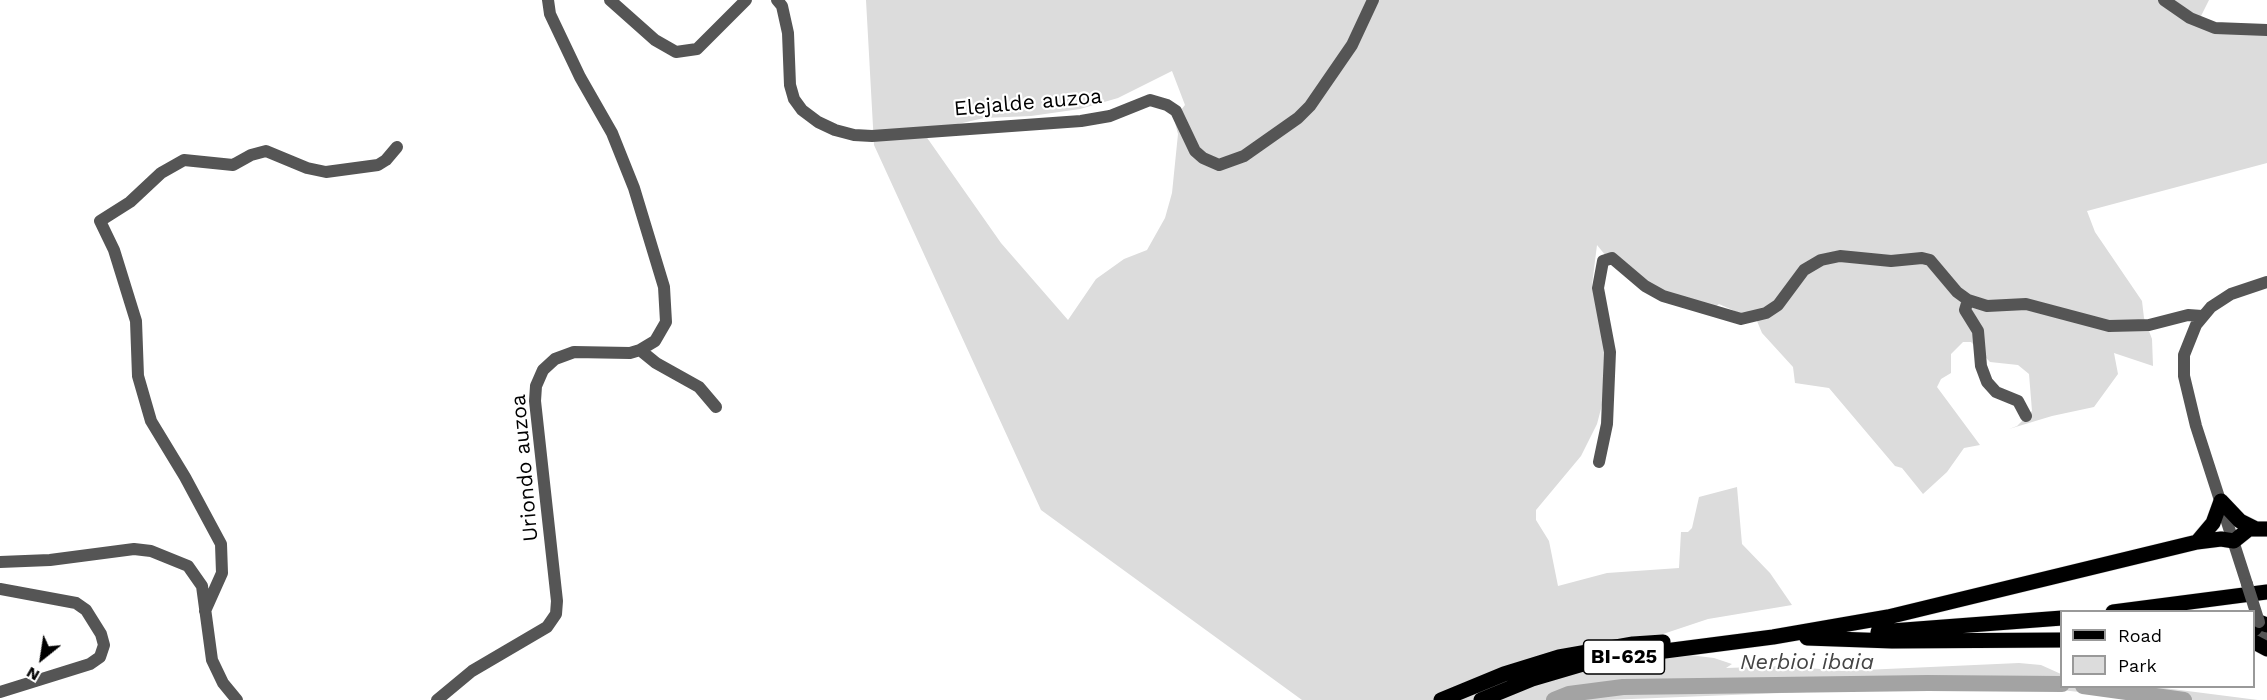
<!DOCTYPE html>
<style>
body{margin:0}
#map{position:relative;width:2267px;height:700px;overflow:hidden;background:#fff;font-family:"Work Sans",sans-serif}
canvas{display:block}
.legend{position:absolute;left:2060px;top:610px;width:195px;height:78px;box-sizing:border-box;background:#fff;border:2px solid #999;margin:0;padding:8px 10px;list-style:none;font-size:18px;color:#000}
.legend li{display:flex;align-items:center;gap:12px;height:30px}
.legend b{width:30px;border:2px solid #999}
.north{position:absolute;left:12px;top:628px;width:60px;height:60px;-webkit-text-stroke:4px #fff;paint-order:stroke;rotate:210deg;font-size:16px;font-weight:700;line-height:24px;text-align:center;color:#000}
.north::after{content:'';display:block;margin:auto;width:21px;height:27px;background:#000;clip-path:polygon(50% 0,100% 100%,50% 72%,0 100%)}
</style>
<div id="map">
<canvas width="2267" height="700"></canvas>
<ul class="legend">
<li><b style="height:8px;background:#000"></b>Road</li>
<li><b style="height:16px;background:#dcdcdc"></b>Park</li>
</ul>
<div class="north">N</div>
</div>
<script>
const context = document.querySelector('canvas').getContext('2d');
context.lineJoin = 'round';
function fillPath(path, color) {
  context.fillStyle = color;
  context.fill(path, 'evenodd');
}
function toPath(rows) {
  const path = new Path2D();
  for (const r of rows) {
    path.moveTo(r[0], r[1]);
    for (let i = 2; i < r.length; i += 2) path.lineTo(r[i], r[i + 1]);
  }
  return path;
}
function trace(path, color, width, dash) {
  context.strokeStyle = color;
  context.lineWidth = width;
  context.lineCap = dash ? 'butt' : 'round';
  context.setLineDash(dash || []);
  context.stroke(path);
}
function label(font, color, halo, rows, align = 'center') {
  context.font = font + ' "Work Sans",sans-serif';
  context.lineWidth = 4.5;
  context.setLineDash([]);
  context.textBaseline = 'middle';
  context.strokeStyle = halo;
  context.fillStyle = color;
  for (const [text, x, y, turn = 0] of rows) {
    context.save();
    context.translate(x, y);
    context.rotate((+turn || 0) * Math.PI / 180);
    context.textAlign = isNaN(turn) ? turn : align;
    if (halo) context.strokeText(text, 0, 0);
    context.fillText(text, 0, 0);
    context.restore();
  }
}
fillPath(toPath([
 [866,0,2209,0,2200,18,2206,22,2267,25,2267,163,2087,211,2095,232,2142,301,2144,318,2152,339,2153,366,2114,353,2118,374,2094,407,2052,416,2009,429,2017,426,2032,411,2029,374,2018,365,1990,362,1971,342,1963,342,1951,354,1951,373,1941,379,1937,387,1980,445,1964,448,1947,472,1923,494,1902,468,1895,466,1829,388,1795,383,1793,367,1762,333,1757,321,1719,304,1714,308,1680,298,1615,267,1597,245,1592,285,1604,347,1603,401,1597,424,1581,456,1536,510,1536,520,1549,541,1558,586,1607,573,1679,568,1681,532,1688,532,1692,528,1699,497,1737,487,1742,544,1770,573,1792,605,1708,619,1660,635,1665,652,1714,658,1732,664,1726,668,1786,666,1842,671,2019,663,2041,665,2061,674,2062,686,2156,687,2258,700,2150,700,2008,684,1606,700,1302,700,1041,510,874,145],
 [1172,71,1185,105,1174,119,1178,134,1172,193,1165,218,1147,250,1124,259,1096,279,1068,320,1001,243,923,132,984,118,1031,116,1080,109,1118,98]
]), '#dcdcdc');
trace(toPath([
 [2083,686,2184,700],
 [1554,700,1569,694,1623,687,1928,683,2062,684]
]), '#a3a3a3', 16);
const major = toPath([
 [2221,501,2240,521,2256,529],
 [2197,542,2213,523,2221,501],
 [2113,612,2267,592],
 [2254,629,2259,622,2267,625],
 [1878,632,2062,618],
 [1807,638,1892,641,2062,640],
 [2254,642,2267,649],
 [1441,700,1504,674,1559,657,1633,644,1663,642],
 [1481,700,1532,679,1583,664,1634,655,1773,637,1888,617,2197,542,2221,539,2234,541,2249,529,2267,529]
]);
trace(major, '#dbdbdb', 16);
trace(toPath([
 [610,0,655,40,676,52,697,49,746,0],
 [777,0,782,6,788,33,790,85,794,99,802,110,818,122,835,130,854,135,872,136,1081,121,1110,116,1150,100,1167,105,1176,111,1195,151,1203,158,1219,165,1244,156,1298,118,1310,106,1352,45,1373,0],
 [2164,0,2190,18,2215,28,2267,30],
 [1968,300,1965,310,1978,331,1981,366,1987,382,1996,392,2018,401,2026,416],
 [640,350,656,363,699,387,716,407],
 [1599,462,1607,424,1610,352,1598,288,1603,261,1612,258,1645,286,1663,296,1741,319,1766,313,1778,305,1804,270,1821,260,1840,256,1891,261,1922,258,1930,260,1957,292,1968,300,1987,306,2026,304,2109,326,2149,325,2188,315,2202,316],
 [0,562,50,560,134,549,151,551,188,566,202,586,212,660,223,683,237,700],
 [2247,584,2196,426,2184,376,2184,355,2196,325,2211,307,2231,294,2267,282],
 [0,589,76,603,86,610,101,634,104,645,100,657,90,664,0,692],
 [205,611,222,573,221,544,185,477,151,421,138,376,136,321,114,250,100,221,130,202,161,173,184,160,233,165,251,155,266,151,307,168,326,172,378,165,386,160,397,147],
 [2259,622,2267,643],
 [437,700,472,671,547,627,556,614,557,601,535,401,536,386,543,370,555,359,574,352,630,353,640,350,655,341,666,322,664,287,634,188,612,133,580,77,550,14,548,0]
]), '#555', 12);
trace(major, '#000', 15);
trace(toPath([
 [2247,584,2259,622]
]), '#555', 12);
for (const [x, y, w] of [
 [1624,657,81]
]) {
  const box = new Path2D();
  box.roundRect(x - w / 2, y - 17, w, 34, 4.5);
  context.fillStyle = '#fff';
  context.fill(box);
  trace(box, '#000', 1.5);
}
label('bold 20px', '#000', null, [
 ["BI-625",1624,657]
]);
label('21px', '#000', '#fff', [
 ["Elejalde auzoa",1028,103,-5],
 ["Uriondo auzoa",525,468,-95]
]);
label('italic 22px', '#444', '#fff', [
 ["Nerbioi ibaia",1807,663]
]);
</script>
